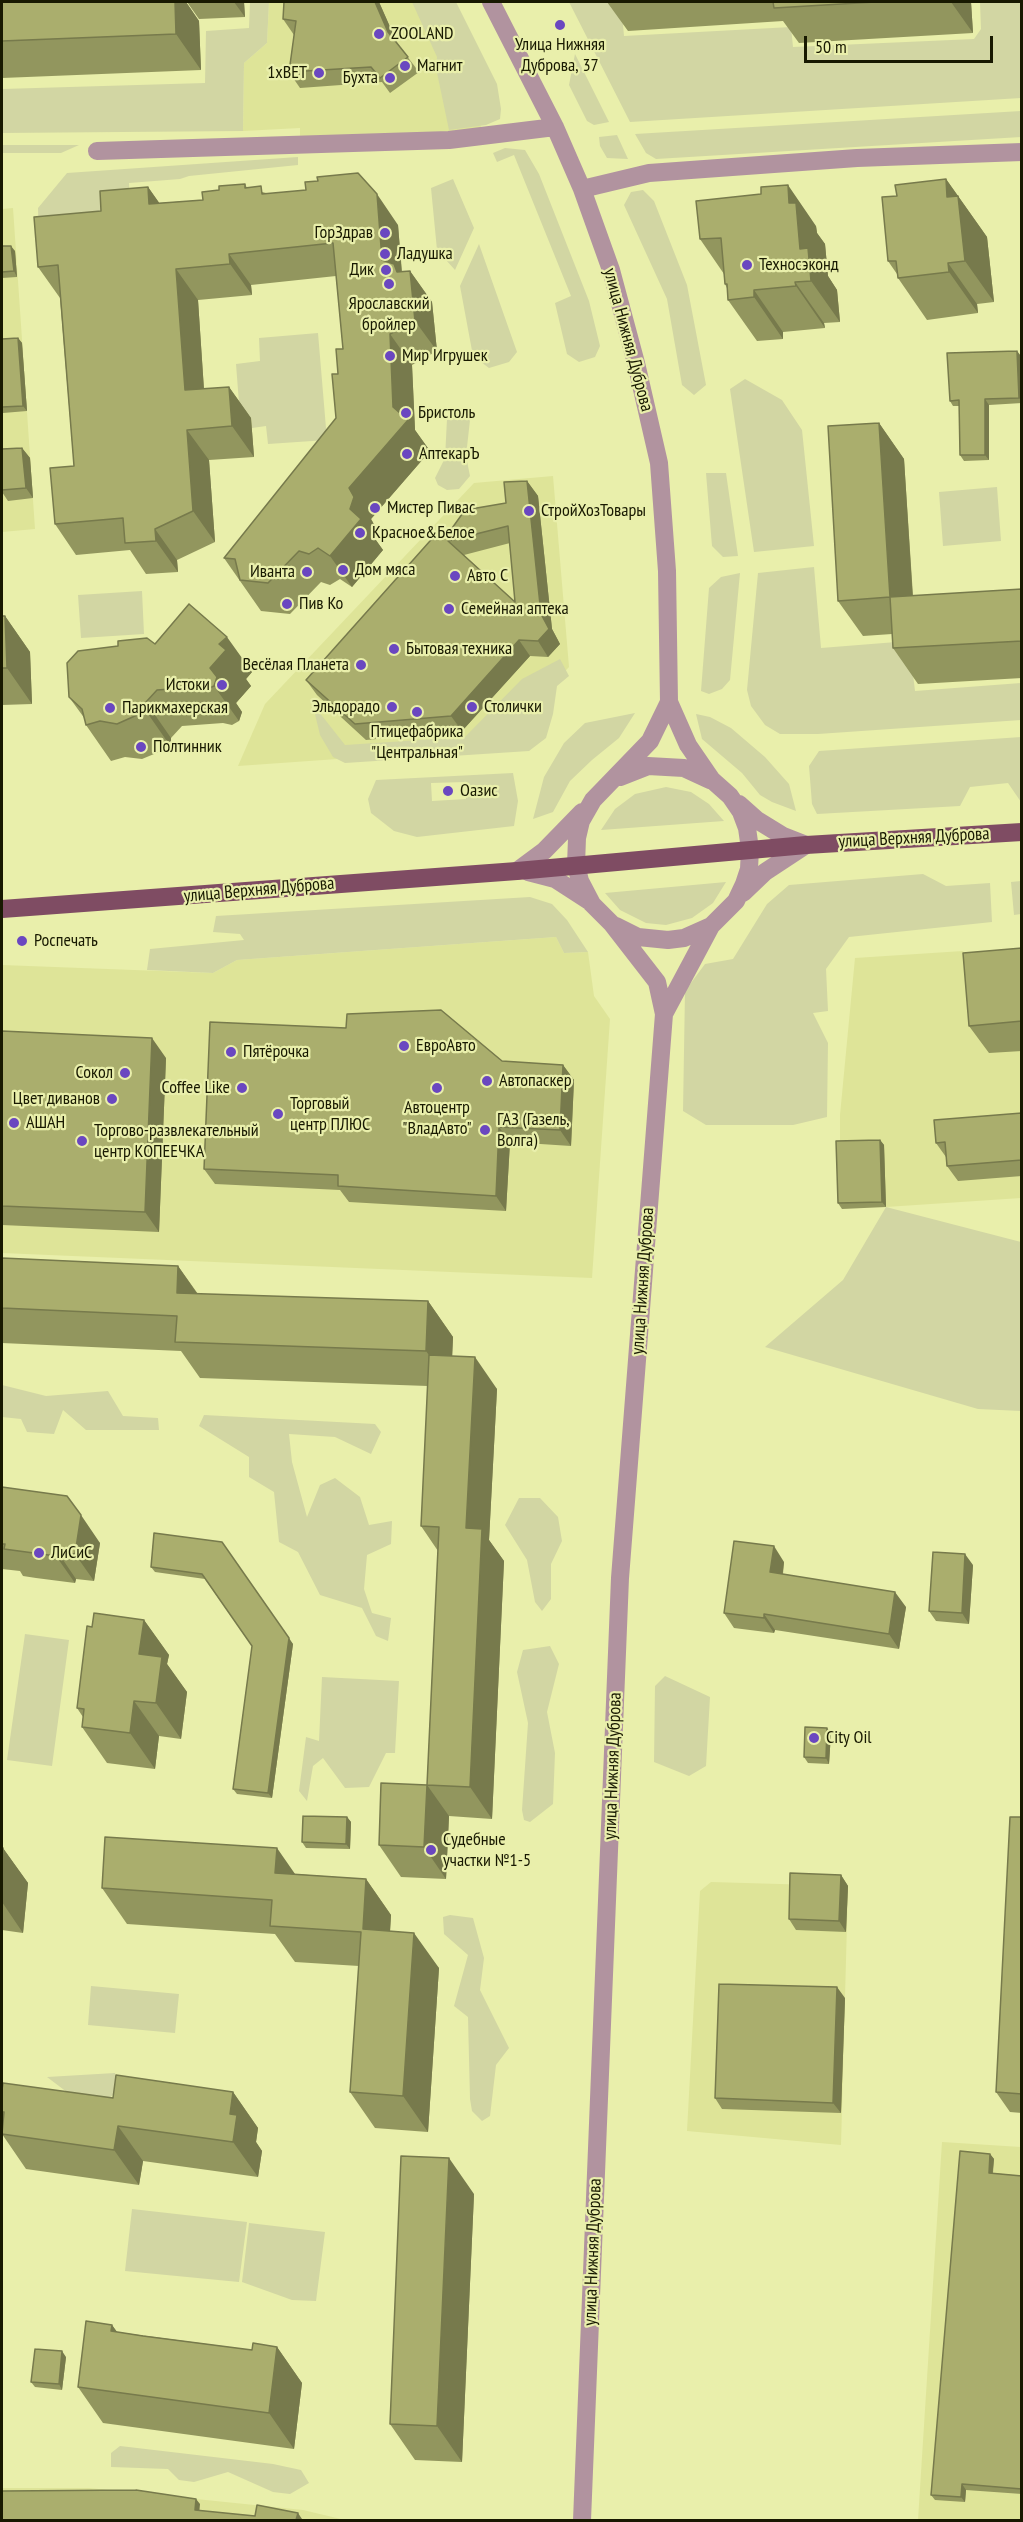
<!DOCTYPE html>
<meta charset="utf-8">
<style>
body{margin:0}
#map{position:relative;width:1023px;height:2522px;overflow:hidden;background:#e9efab;font-family:"PT Sans Narrow",sans-serif}
canvas{display:block}
.frame{position:absolute;inset:0;border:3px solid #181901;pointer-events:none}
.scale{position:absolute;left:804px;top:36px;width:189px;height:27px;box-sizing:border-box;border:3px solid #181901;border-top:0;padding-left:8px;font-size:18px;line-height:21px;white-space:nowrap;color:#181901;-webkit-text-stroke:4px #e9efab;paint-order:stroke}
</style>
<div id="map">
<canvas width="1023" height="2522"></canvas>
<div class="frame"></div>
<div class="scale">50 m</div>
</div>
<script>
const context = document.querySelector('canvas').getContext('2d');
context.lineJoin = 'round';
function fillPath(path, color) {
  context.fillStyle = color;
  context.fill(path, 'evenodd');
}
function toPath(rows) {
  const path = new Path2D();
  for (const r of rows) {
    path.moveTo(r[0], r[1]);
    for (let i = 2; i < r.length; i += 2) path.lineTo(r[i], r[i + 1]);
  }
  return path;
}
function trace(path, color, width, dash) {
  context.strokeStyle = color;
  context.lineWidth = width;
  context.lineCap = dash ? 'butt' : 'round';
  context.setLineDash(dash || []);
  context.stroke(path);
}
function label(font, color, halo, rows, align = 'center') {
  context.font = font + ' "PT Sans Narrow",sans-serif';
  context.lineWidth = 4.5;
  context.setLineDash([]);
  context.textBaseline = 'middle';
  context.strokeStyle = halo;
  context.fillStyle = color;
  for (const [text, x, y, turn = 0] of rows) {
    context.save();
    context.translate(x, y);
    context.rotate((+turn || 0) * Math.PI / 180);
    context.textAlign = isNaN(turn) ? turn : align;
    if (halo) context.strokeText(text, 0, 0);
    context.fillText(text, 0, 0);
    context.restore();
  }
}
fillPath(toPath([
 [269,2,422,2,488,141,300,152,300,128,243,131,244,63,267,43],
 [13,208,35,529,2,532,2,209],
 [553,476,569,667,493,748,238,766,265,704,474,483],
 [556,937,564,953,588,952,594,996,610,1019,592,1278,2,1253,2,965,213,973,237,960],
 [963,951,982,980,1021,977,1021,1198,886,1207,840,1146,840,1115,855,958],
 [711,1882,848,1886,841,2145,687,2131,700,1891],
 [942,2142,1021,2147,1021,2520,918,2520],
 [2,2488,89,2488,303,2510,345,2520,2,2520]
]), '#dee498');
fillPath(toPath([
 [250,2,269,2,267,43,244,63,243,131,2,133,2,89,205,83,206,31,249,28],
 [412,2,456,2,497,84,501,109,500,119,486,125,449,130,436,68,437,57],
 [569,2,621,2,624,36,791,27,793,47,974,39,981,29,980,2,1021,2,1021,98,630,122],
 [575,54,609,122,594,125,587,121,569,85],
 [1021,111,1021,137,656,159,646,153,635,134],
 [617,135,628,159,607,158,600,146,599,137],
 [2,145,79,145,61,153,2,153],
 [505,148,525,150,539,174,589,301,600,346,595,357,579,362,567,354,555,303,571,296,514,155,497,162,493,153],
 [298,157,298,165,189,176,180,179,129,183,130,212,39,244,38,208,67,173],
 [453,179,474,228,455,270,437,250,431,188],
 [643,190,654,201,687,285,706,385,694,395,682,385,667,299,624,205,631,192],
 [479,244,517,352,509,362,489,368,473,356,460,286],
 [318,333,327,440,268,444,266,426,252,428,251,418,239,403,236,364,260,361,259,338],
 [745,379,782,400,802,430,814,546,754,552,730,389],
 [454,412,463,412,470,420,466,456,470,476,459,489,447,490,438,485,435,478,445,458,447,419],
 [706,473,726,473,738,556,723,557,712,546],
 [997,487,1001,541,943,546,939,492],
 [814,567,821,648,909,641,915,691,1021,683,1021,720,818,734,780,734,765,725,751,706,747,690,758,573],
 [740,573,730,680,722,689,709,694,701,691,709,588,721,577],
 [142,591,144,634,81,638,78,595],
 [560,659,569,676,557,686,553,714,546,738,529,751,345,763,333,757,320,735,314,710,319,712,345,745,465,737,522,679],
 [635,713,619,738,592,760,570,781,553,812,533,819,544,777,564,743,585,723],
 [696,714,710,717,731,728,765,757,789,784,796,811,772,802,760,795,742,773,702,739],
 [1021,737,1021,802,1008,783,970,787,960,806,817,814,812,804,809,766,819,751],
 [513,773,518,801,514,826,417,837,394,831,371,813,368,799,376,780],
 [465,782,466,799,432,801,431,783],
 [666,787,691,792,709,804,724,821,601,830,615,809,635,794],
 [923,874,946,886,990,883,992,922,849,937,826,969,828,1011,813,1013,828,1043,827,1117,793,1125,706,1125,683,1111,685,991,705,964,733,959,767,904,789,885],
 [1021,881,1021,914,1014,915,1011,882],
 [726,882,713,903,692,918,666,925,646,923,620,910,605,893],
 [530,897,552,904,567,920,588,952,564,953,556,937,237,960,213,973,147,970,150,949,244,940,240,934,213,932,216,916],
 [886,1207,1021,1242,1021,1411,978,1409,765,1347,843,1280],
 [2,1385,46,1396,108,1391,123,1416,158,1418,159,1430,86,1430,63,1410,54,1434,27,1432,21,1419,2,1417],
 [204,1415,375,1424,381,1432,371,1454,335,1437,289,1434,292,1462,307,1517,320,1485,335,1478,360,1497,369,1525,392,1521,391,1544,367,1555,364,1589,372,1613,391,1618,388,1641,376,1636,362,1608,320,1595,298,1552,279,1542,274,1492,249,1477,249,1457,199,1426],
 [519,1498,540,1498,558,1517,562,1541,551,1564,551,1599,542,1611,535,1602,527,1560,505,1525],
 [25,1634,69,1640,52,1766,7,1760],
 [550,1646,559,1664,547,1712,555,1753,553,1804,530,1822,524,1820,522,1810,528,1723,517,1672,523,1650],
 [665,1676,710,1697,706,1766,689,1776,654,1762,655,1686],
 [322,1677,399,1681,395,1753,386,1753,369,1787,345,1788,323,1758,313,1766,307,1801,299,1791,306,1737,319,1741],
 [450,1915,473,1918,484,1958,480,1990,509,2048,496,2065,490,2116,482,2121,472,2111,470,2099,468,2017,454,2006,468,1955,444,1934,443,1917],
 [91,1986,179,1994,175,2033,88,2025],
 [115,2073,119,2091,100,2104,80,2102,47,2077],
 [132,2209,247,2222,239,2282,125,2271],
 [249,2223,325,2232,316,2301,292,2300,242,2282],
 [120,2446,273,2464,301,2470,309,2483,290,2494,273,2492,228,2472,194,2482,179,2480,168,2469,111,2467,111,2453]
]), '#d2d6a3');
trace(toPath([
 [491,2,555,127,582,189,611,270,636,363,659,463,667,571,669,702,688,745,712,780,730,796,741,812,747,828,750,849,749,869,744,884,736,901,711,926,664,1014],
 [97,151,449,140,555,127],
 [582,189,649,173,857,158,1022,152],
 [620,777,648,766,684,768,710,780],
 [739,804,757,820,783,836,806,845],
 [517,871,544,851,582,812],
 [528,872,555,879,589,901],
 [743,893,765,872,806,845],
 [616,926,638,937,668,940,684,938,711,926],
 [582,2520,620,1578,664,1014,657,982,612,924,592,904,580,881,576,865,577,838,581,821,593,800,650,741,669,702]
]), '#b1939f', 18);
trace(toPath([
 [2,909,517,871,806,845,1022,832]
]), '#7f4c63', 18);
fillPath(toPath([
 [2,2,186,2,199,21,201,70,2,78],
 [187,2,244,2,245,17,199,19],
 [284,2,379,2,397,43,419,72,390,93,382,82,300,88,289,72,294,35,283,19],
 [607,2,971,2,973,33,799,43,783,21,628,31],
 [946,179,987,237,994,302,977,304,978,313,927,320,898,278,897,274,888,261,897,196],
 [245,184,247,188,266,193,398,225,402,272,410,271,432,302,437,351,412,365,415,430,430,451,371,519,376,528,373,536,383,550,352,587,340,579,330,585,321,582,290,614,261,611,224,558,336,418,338,374,343,349,336,276,251,285,252,295,198,300,204,389,229,387,251,418,254,457,209,460,215,542,177,560,178,572,146,574,130,550,76,555,55,524,74,466,60,298,38,267,101,211,148,187,159,203,203,200,219,190],
 [816,226,817,233,825,244,828,276,837,290,840,322,824,323,825,328,783,332,783,339,757,341,728,300,727,288,725,284,724,274,700,239],
 [2,246,15,251,17,277,2,278],
 [18,338,22,343,27,411,3,413,2,410,2,339],
 [1021,356,1022,403,989,405,989,460,964,461,960,455,959,406,953,406,950,401],
 [879,423,904,459,913,596,1022,589,1022,678,918,684,893,648,892,634,863,636,838,601],
 [22,448,30,458,33,498,8,501,2,492,2,449],
 [527,481,538,496,552,629,560,644,548,657,530,656,462,731,366,740,317,695,306,680,445,538,506,503],
 [510,543,515,602,464,555],
 [2,616,5,616,30,652,32,704,2,705],
 [155,644,252,672,246,679,251,686,236,703,242,712,239,721,232,725,223,723,182,726,171,738,171,747,142,759,125,757,111,761,86,725,85,719,69,697],
 [1022,948,1022,1051,989,1053,969,1026],
 [2,1031,166,1058,159,1232,2,1225],
 [502,1061,563,1065,574,1080,571,1146,510,1142,506,1211,349,1202,340,1190,215,1184,204,1169],
 [1022,1113,1022,1176,958,1181,947,1166,946,1157,936,1143],
 [880,1140,884,1145,886,1207,842,1209,838,1203],
 [2,1258,178,1266,198,1294,428,1301,453,1337,452,1356,497,1389,489,1540,504,1561,492,1819,449,1816,446,1879,401,1877,379,1845,427,1785,438,1551,421,1526,428,1386,200,1378,181,1351,2,1343],
 [2,1487,100,1543,94,1581,76,1579,75,1583,36,1578,23,1576,20,1571,2,1569],
 [154,1533,293,1644,272,1798,237,1794,233,1789,252,1646,205,1579,155,1572,151,1567],
 [784,1562,783,1574,906,1607,899,1649,775,1630,774,1633,734,1628,724,1613],
 [973,1565,969,1624,936,1621,929,1611],
 [144,1620,169,1655,167,1664,187,1692,181,1739,159,1736,155,1769,107,1763,82,1727,83,1717,77,1708,92,1627],
 [831,1733,829,1764,808,1763,804,1757],
 [347,1817,351,1822,350,1849,306,1848,302,1842],
 [1022,1817,1022,2113,1010,2112,996,2092],
 [2,1847,28,1883,23,1933,2,1930],
 [295,1874,366,1879,391,1915,390,1931,439,1968,428,2132,375,2128,350,2092,359,1966,295,1962,275,1934,127,1924,102,1888],
 [841,1875,848,1886,846,1932,796,1930,789,1919],
 [845,1998,841,2113,722,2109,715,2098],
 [2,2090,113,2098,233,2092,258,2128,256,2142,262,2151,258,2177,143,2161,139,2185,26,2169,2,2134,4,2118,2,2115],
 [990,2154,994,2159,993,2173,1022,2176,1022,2494,966,2490,965,2502,935,2500,931,2495],
 [474,2194,462,2462,415,2460,390,2424],
 [112,2325,117,2332,252,2350,277,2347,302,2383,294,2449,103,2423,78,2387],
 [66,2357,62,2390,35,2387,31,2382]
]), '#92965e');
fillPath(toPath([
 [175,2,186,2,199,21,201,70,176,34],
 [234,2,244,2,245,17],
 [375,2,379,2,399,47,388,32],
 [951,2,971,2,973,33],
 [946,179,987,237,994,302,965,261,947,197],
 [788,185,816,226,817,233,825,244,828,276,837,290,840,322,811,281,800,249,789,203],
 [148,187,170,218,149,204],
 [377,194,398,225,402,276,410,271,432,302,437,351,415,321,382,260],
 [11,246,15,251,17,277,14,271],
 [229,254,251,285,252,295,230,264],
 [948,263,977,304,978,313,949,272],
 [176,269,198,300,206,421,185,390],
 [795,282,824,323,825,328,796,286],
 [754,290,783,332,783,339,754,297],
 [390,334,412,365,415,430,430,451,371,519,376,528,373,536,383,550,352,587,330,556,350,509,349,488,393,407],
 [18,338,22,343,27,411,23,406],
 [1017,351,1021,356,1022,401,1019,398],
 [229,387,251,418,254,457,232,426],
 [985,399,989,405,989,460,985,455],
 [879,423,904,459,915,633,890,597],
 [187,430,209,460,215,542,193,511],
 [22,448,30,458,33,498,26,488],
 [527,481,538,496,552,629,560,644,548,657,538,641],
 [155,529,177,560,178,572,156,541],
 [5,616,30,652,32,704,7,668],
 [227,637,252,672,246,679,251,686,236,703,242,712,239,721,214,686,210,668,219,644],
 [519,640,530,656,462,731,451,716],
 [146,702,171,738,171,747,146,711],
 [152,1038,166,1058,159,1232,145,1212],
 [563,1065,574,1080,571,1146,560,1130],
 [499,1127,510,1142,506,1211,496,1196],
 [880,1140,884,1145,886,1207,882,1202],
 [178,1266,203,1302,177,1293],
 [428,1301,453,1337,451,1386,426,1351],
 [475,1357,497,1389,489,1540,504,1561,492,1819,470,1787,466,1528],
 [81,1515,100,1543,94,1581,75,1554],
 [774,1546,784,1562,781,1587,770,1572],
 [57,1551,76,1579,75,1583,56,1556],
 [965,1554,973,1565,969,1624,962,1613],
 [895,1592,906,1607,899,1649,889,1634],
 [764,1614,775,1630,774,1633,764,1618],
 [144,1620,169,1655,167,1664,187,1692,181,1739,156,1703,139,1654],
 [289,1638,293,1644,272,1798,268,1793],
 [134,1701,159,1736,155,1769,130,1733],
 [827,1728,831,1733,829,1764,826,1758],
 [427,1785,449,1816,446,1879,424,1847],
 [347,1817,351,1822,350,1849,346,1844],
 [3,1848,28,1883,23,1933,2,1902,2,1865],
 [277,1848,302,1884,275,1873],
 [841,1875,848,1886,846,1932,839,1921],
 [366,1879,391,1915,388,1965,363,1929],
 [414,1933,439,1968,428,2132,403,2096],
 [837,1987,845,1998,841,2113,833,2103],
 [233,2092,258,2128,256,2142,262,2151,258,2177,233,2142,230,2114],
 [118,2126,143,2161,139,2185,114,2150],
 [990,2154,994,2159,992,2178,989,2173],
 [449,2158,474,2194,462,2462,437,2426],
 [112,2325,137,2360,111,2331],
 [277,2347,302,2383,294,2449,269,2413],
 [62,2351,66,2357,62,2390,59,2384],
 [962,2484,966,2490,965,2502,961,2497],
 [196,2499,200,2504,199,2515,195,2510],
 [298,2513,302,2519,301,2520,296,2520]
]), '#777a4c');
const building = toPath([
 [2,2,175,2,176,34,2,41,2,2],
 [284,2,375,2,388,32,408,57,380,78,371,67,289,72,296,21,283,19,284,2],
 [773,2,875,2,774,8,773,2],
 [358,173,377,194,382,260,394,264,397,272,410,271,415,321,390,334,393,407,408,420,349,488,354,497,350,509,361,519,330,556,318,548,309,554,299,551,268,583,240,580,235,559,224,558,336,418,332,374,338,374,336,349,343,349,333,243,229,254,230,264,176,269,185,390,229,387,232,426,187,430,193,511,155,529,156,541,125,543,123,518,55,524,50,468,74,466,58,265,38,267,34,217,101,211,100,191,148,187,149,204,203,200,202,192,219,190,219,186,245,184,245,188,261,186,262,194,306,190,305,182,318,181,317,177,358,173],
 [946,179,947,197,958,196,965,261,948,263,949,272,898,278,896,261,888,261,882,197,897,196,895,185,946,179],
 [788,185,789,203,796,203,800,249,808,248,811,281,795,282,796,286,754,290,754,297,728,300,727,284,725,284,721,238,700,239,696,201,761,194,761,187,788,185],
 [2,246,11,246,14,271,2,272,2,246],
 [18,338,23,406,2,407,2,339,18,338],
 [1017,351,1019,398,985,399,985,455,960,455,959,400,950,401,947,353,1017,351],
 [879,423,890,597,838,601,828,426,879,423],
 [22,448,26,488,2,490,2,449,22,448],
 [527,481,541,614,549,629,538,641,519,640,451,716,355,724,306,680,438,532,445,538,465,510,506,503,504,482,527,481],
 [508,526,515,602,448,541,508,526],
 [1022,589,1022,641,893,648,890,597,1022,589],
 [189,604,227,637,219,644,226,650,210,668,217,677,214,686,207,689,198,687,157,690,146,702,146,711,117,724,100,721,86,725,82,709,69,697,67,663,78,651,118,646,118,641,147,638,155,644,189,604],
 [2,616,5,616,7,668,2,668,2,616],
 [1022,948,1022,1021,969,1026,963,953,1022,948],
 [441,1010,502,1061,563,1065,560,1130,499,1127,496,1196,338,1186,338,1175,204,1169,210,1022,346,1028,347,1014,441,1010],
 [2,1031,152,1038,145,1212,2,1206,2,1031],
 [1022,1113,1022,1160,947,1166,945,1142,936,1143,934,1120,1022,1113],
 [880,1140,882,1202,838,1203,836,1141,880,1140],
 [2,1258,178,1266,177,1293,428,1301,426,1351,175,1342,177,1316,2,1308,2,1258],
 [429,1355,475,1357,466,1528,482,1529,470,1787,427,1785,424,1847,379,1845,381,1783,427,1785,439,1527,421,1526,429,1355],
 [2,1487,67,1496,81,1515,75,1554,57,1551,56,1556,4,1549,5,1544,2,1544,2,1487],
 [154,1533,222,1542,289,1638,268,1793,233,1789,252,1646,202,1574,151,1567,154,1533],
 [734,1541,774,1546,770,1572,895,1592,889,1634,764,1614,764,1618,724,1613,734,1541],
 [933,1552,965,1554,962,1613,929,1611,933,1552],
 [94,1613,144,1620,139,1654,162,1657,156,1703,134,1701,130,1733,82,1727,84,1709,77,1708,87,1626,92,1627,94,1613],
 [805,1727,827,1728,826,1758,804,1757,805,1727],
 [303,1816,347,1817,346,1844,302,1842,303,1816],
 [1010,1817,1022,1817,1022,2094,996,2092,1010,1817],
 [105,1837,277,1848,275,1873,366,1879,363,1929,414,1933,403,2096,350,2092,361,1932,270,1926,272,1900,102,1888,105,1837],
 [2,1847,3,1848,2,1865,2,1847],
 [790,1873,841,1875,839,1921,789,1919,790,1873],
 [719,1984,837,1987,833,2103,715,2098,719,1984],
 [116,2075,233,2092,230,2114,237,2115,233,2142,118,2126,114,2150,2,2134,4,2112,2,2112,2,2090,3,2083,113,2098,116,2075],
 [960,2151,990,2154,989,2173,1022,2176,1022,2489,962,2484,961,2497,931,2495,960,2151],
 [401,2156,449,2158,437,2426,390,2424,401,2156],
 [86,2321,112,2325,111,2331,143,2336,252,2350,253,2343,277,2347,269,2413,78,2387,86,2321],
 [35,2349,62,2351,59,2384,31,2382,35,2349],
 [136,2490,196,2499,195,2510,255,2516,257,2505,298,2513,296,2520,2,2520,2,2491,136,2490]
]);
fillPath(building, '#aaae6d');
trace(building, '#777a4c', 1.5);
for (const [x, y, r, color] of [
 [560,25,6,"#6a47c0"],
 [379,34,6,"#6a47c0"],
 [405,66,6,"#6a47c0"],
 [319,73,6,"#6a47c0"],
 [390,78,6,"#6a47c0"],
 [385,233,6,"#6a47c0"],
 [385,254,6,"#6a47c0"],
 [747,265,6,"#6a47c0"],
 [386,270,6,"#6a47c0"],
 [389,284,6,"#6a47c0"],
 [390,356,6,"#6a47c0"],
 [406,413,6,"#6a47c0"],
 [407,454,6,"#6a47c0"],
 [375,508,6,"#6a47c0"],
 [529,511,6,"#6a47c0"],
 [360,533,6,"#6a47c0"],
 [343,570,6,"#6a47c0"],
 [307,572,6,"#6a47c0"],
 [455,576,6,"#6a47c0"],
 [287,604,6,"#6a47c0"],
 [449,609,6,"#6a47c0"],
 [394,649,6,"#6a47c0"],
 [361,665,6,"#6a47c0"],
 [222,685,6,"#6a47c0"],
 [392,707,6,"#6a47c0"],
 [472,707,6,"#6a47c0"],
 [110,708,6,"#6a47c0"],
 [417,712,6,"#6a47c0"],
 [141,747,6,"#6a47c0"],
 [448,791,6,"#6a47c0"],
 [22,941,6,"#6a47c0"],
 [404,1046,6,"#6a47c0"],
 [231,1052,6,"#6a47c0"],
 [125,1073,6,"#6a47c0"],
 [487,1081,6,"#6a47c0"],
 [242,1088,6,"#6a47c0"],
 [437,1088,6,"#6a47c0"],
 [112,1099,6,"#6a47c0"],
 [278,1114,6,"#6a47c0"],
 [14,1123,6,"#6a47c0"],
 [485,1130,6,"#6a47c0"],
 [82,1141,6,"#6a47c0"],
 [39,1553,6,"#6a47c0"],
 [814,1738,6,"#6a47c0"],
 [431,1850,6,"#6a47c0"]
]) {
  const dot = new Path2D();
  dot.arc(x, y, r, 0, 2 * Math.PI);
  context.fillStyle = color;
  context.fill(dot);
  trace(dot, '#e9efab', 2);
}
label('18px', '#181901', '#e9efab', [
 ["ZOOLAND",391,34],
 ["Улица Нижняя",560,45,"center"],
 ["Дуброва, 37",560,66,"center"],
 ["Магнит",417,66],
 ["1xBET",307,73,"right"],
 ["Бухта",378,78,"right"],
 ["ГорЗдрав",373,233,"right"],
 ["Ладушка",397,254],
 ["Техносэконд",759,265],
 ["Дик",374,270,"right"],
 ["Ярославский",389,304,"center"],
 ["бройлер",389,325,"center"],
 ["Мир Игрушек",402,356],
 ["Бристоль",418,413],
 ["АптекарЪ",419,454],
 ["Мистер Пивас",387,508],
 ["СтройХозТовары",541,511],
 ["Красное&Белое",372,533],
 ["Дом мяса",355,570],
 ["Иванта",295,572,"right"],
 ["Авто С",467,576],
 ["Пив Ко",299,604],
 ["Семейная аптека",461,609],
 ["Бытовая техника",406,649],
 ["Весёлая Планета",349,665,"right"],
 ["Истоки",210,685,"right"],
 ["Эльдорадо",380,707,"right"],
 ["Столички",484,707],
 ["Парикмахерская",122,708],
 ["Птицефабрика",417,732,"center"],
 ["\"Центральная\"",417,753,"center"],
 ["Полтинник",153,747],
 ["Оазис",460,791],
 ["Роспечать",34,941],
 ["ЕвроАвто",416,1046],
 ["Пятёрочка",243,1052],
 ["Сокол",113,1073,"right"],
 ["Автопаскер",499,1081],
 ["Coffee Like",230,1088,"right"],
 ["Цвет диванов",100,1099,"right"],
 ["Торговый",290,1104],
 ["центр ПЛЮС",290,1125],
 ["Автоцентр",437,1108,"center"],
 ["\"ВладАвто\"",437,1129,"center"],
 ["ГАЗ (Газель,",497,1120],
 ["Волга)",497,1141],
 ["АШАН",26,1123],
 ["Торгово-развлекательный",94,1131],
 ["центр КОПЕЕЧКА",94,1152],
 ["ЛиСиС",51,1553],
 ["City Oil",826,1738],
 ["Судебные",443,1840],
 ["участки №1-5",443,1861]
], 'left');
label('18px', '#181901', '#e9efab', [
 ["улица Нижняя Дуброва",628,340,75],
 ["улица Верхняя Дуброва",914,838,-3],
 ["улица Верхняя Дуброва",259,890,-5],
 ["улица Нижняя Дуброва",643,1281,-86],
 ["улица Нижняя Дуброва",613,1766,-88],
 ["улица Нижняя Дуброва",593,2252,-88]
]);
</script>
